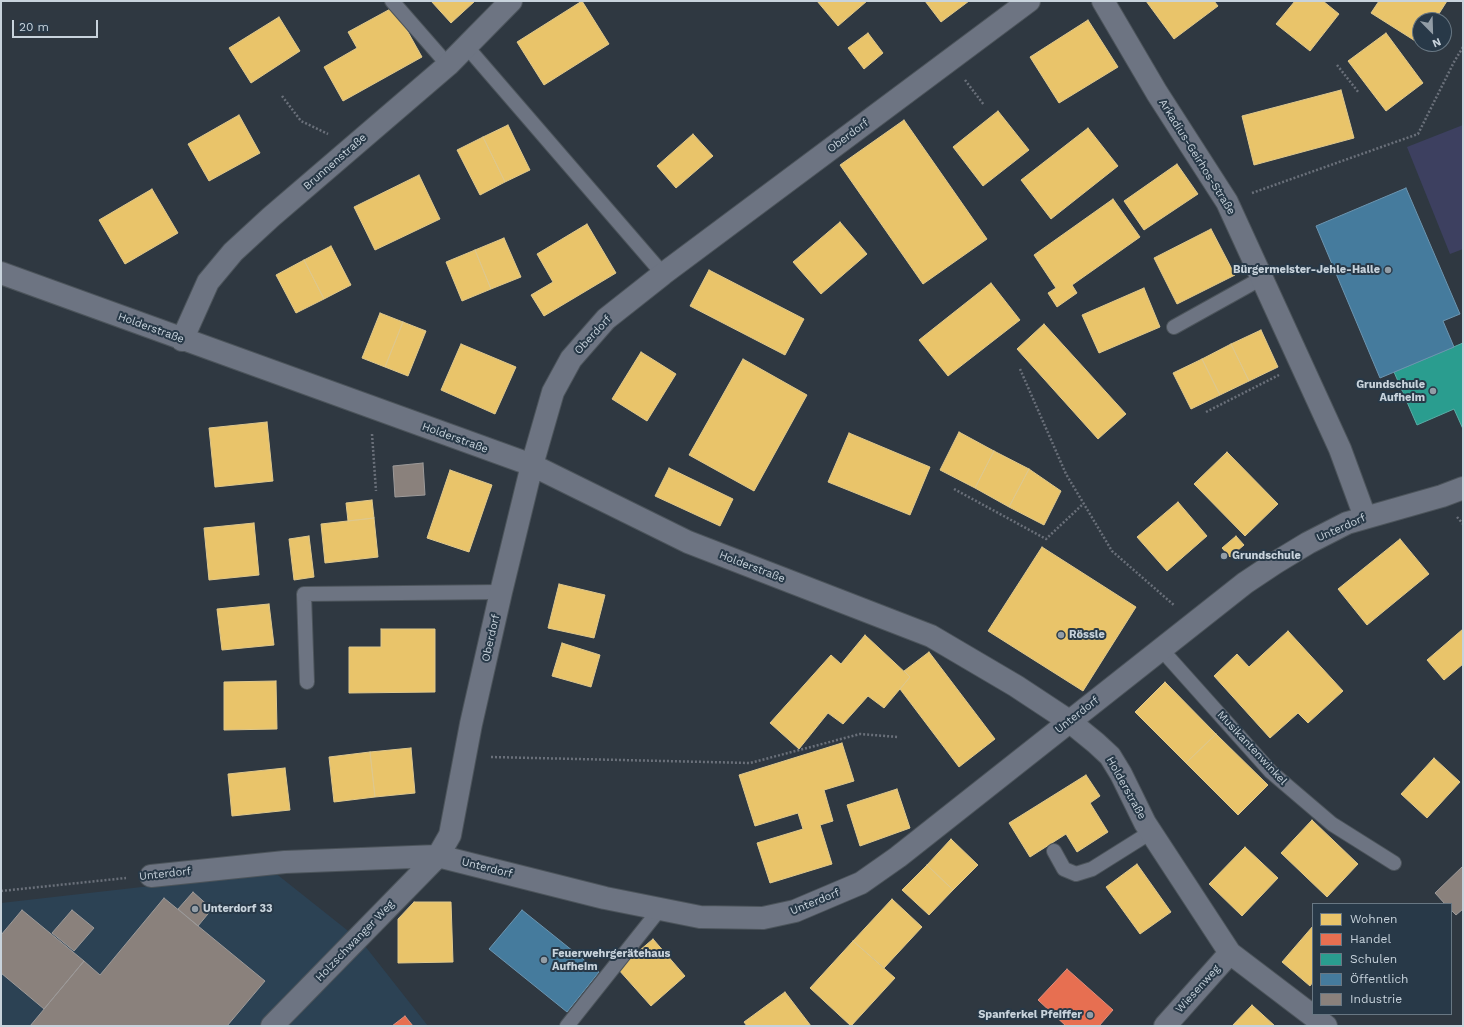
<!DOCTYPE html>
<meta charset="utf-8">
<style>
body{margin:0}
#map{position:relative;width:1464px;height:1027px;overflow:hidden;background:#2f3841;font-family:"Work Sans",sans-serif}
canvas{display:block}
.frame{position:absolute;inset:0;border:2px solid #c8d3dc;pointer-events:none}
.legend{position:absolute;left:1312px;top:903px;width:140px;height:112px;box-sizing:border-box;background:#283948;border:1px solid #687783;margin:0;padding:5px 7px;list-style:none;font-size:12px;color:#c8d3dc}
.legend li{display:flex;align-items:center;gap:8px;height:20px}
.legend b{width:20px;border:1px solid #687783}
.north{position:absolute;left:1412px;top:12px;width:40px;height:40px;box-sizing:border-box;background:#283948;border:1px solid #687783;border-radius:50%;rotate:157deg;font-size:11px;font-weight:700;line-height:16px;text-align:center;color:#c8d3dc}
.north::after{content:'';display:block;margin:auto;width:14px;height:18px;background:#929da6;clip-path:polygon(50% 0,100% 100%,50% 72%,0 100%)}
.scale{position:absolute;left:12px;top:20px;width:86px;height:18px;box-sizing:border-box;border:2px solid #c8d3dc;border-top:0;padding-left:5px;font-size:12px;line-height:14px;white-space:nowrap;color:#c8d3dc;-webkit-text-stroke:3px #283948;paint-order:stroke}
</style>
<div id="map">
<canvas width="1464" height="1027"></canvas>
<div class="frame"></div>
<ul class="legend">
<li><b style="height:11px;background:#e9c46a"></b>Wohnen</li>
<li><b style="height:11px;background:#e76f51"></b>Handel</li>
<li><b style="height:11px;background:#2a9d8f"></b>Schulen</li>
<li><b style="height:11px;background:#457b9d"></b>Öffentlich</li>
<li><b style="height:11px;background:#8a817c"></b>Industrie</li>
</ul>
<div class="north">N</div>
<div class="scale">20 m</div>
</div>
<script>
const context = document.querySelector('canvas').getContext('2d');
context.lineJoin = 'round';
function fillPath(path, color) {
  context.fillStyle = color;
  context.fill(path, 'evenodd');
}
function toPath(rows) {
  const path = new Path2D();
  for (const r of rows) {
    path.moveTo(r[0], r[1]);
    for (let i = 2; i < r.length; i += 2) path.lineTo(r[i], r[i + 1]);
  }
  return path;
}
function trace(path, color, width, dash) {
  context.strokeStyle = color;
  context.lineWidth = width;
  context.lineCap = dash ? 'butt' : 'round';
  context.setLineDash(dash || []);
  context.stroke(path);
}
function label(font, color, halo, rows, align = 'center') {
  context.font = font + ' "Work Sans",sans-serif';
  context.lineWidth = 4;
  context.setLineDash([]);
  context.textBaseline = 'middle';
  context.strokeStyle = halo;
  context.fillStyle = color;
  for (const [text, x, y, turn = 0] of rows) {
    context.save();
    context.translate(x, y);
    context.rotate((+turn || 0) * Math.PI / 180);
    context.textAlign = isNaN(turn) ? turn : align;
    if (halo) context.strokeText(text, 0, 0);
    context.fillText(text, 0, 0);
    context.restore();
  }
}
fillPath(toPath([
 [274,872,352,934,263,1026,1,1026,1,903],
 [365,946,428,1026,284,1026]
]), '#2c4254');
fillPath(toPath([
 [1463,125,1463,249,1450,254,1407,147]
]), '#3d4060');
const homes = toPath([
 [431,1,475,1,451,23,431,1],
 [582,1,609,44,544,85,517,42,582,1],
 [817,1,867,1,838,26,817,1],
 [925,1,969,1,941,22,925,1],
 [1146,1,1214,1,1218,6,1174,39,1146,1],
 [1295,1,1323,1,1339,14,1310,51,1276,24,1295,1],
 [1379,1,1447,1,1435,20,1420,20,1420,44,1371,13,1379,1],
 [394,7,422,57,343,101,324,67,357,48,348,32,394,7],
 [279,17,300,51,251,83,229,48,279,17],
 [1088,20,1118,67,1059,103,1030,57,1088,20],
 [868,33,883,53,864,69,848,48,868,33],
 [1386,33,1423,83,1386,111,1348,61,1386,33],
 [1341,90,1354,138,1254,165,1242,116,1341,90],
 [998,111,1029,150,983,186,953,147,998,111],
 [239,115,260,153,209,181,188,144,239,115],
 [904,120,987,239,923,284,840,165,904,120],
 [508,125,530,170,505,182,483,137,508,125],
 [1088,128,1118,166,1051,219,1021,180,1088,128],
 [693,134,713,156,676,188,657,166,693,134],
 [483,137,505,182,480,195,457,150,483,137],
 [1177,164,1198,194,1144,230,1124,201,1177,164],
 [419,175,440,219,375,250,354,207,419,175],
 [152,189,178,233,125,264,99,220,152,189],
 [1113,199,1140,237,1072,285,1077,293,1057,307,1048,293,1056,288,1034,255,1113,199],
 [840,222,867,254,821,294,793,262,840,222],
 [587,224,616,273,544,316,531,295,553,282,537,254,587,224],
 [1211,229,1235,275,1177,304,1154,258,1211,229],
 [504,238,521,277,491,289,475,250,504,238],
 [331,246,351,285,324,299,304,260,331,246],
 [475,250,491,289,462,301,446,262,475,250],
 [304,260,324,299,296,313,276,275,304,260],
 [709,270,804,319,785,355,690,306,709,270],
 [991,283,1020,320,948,376,919,340,991,283],
 [1144,288,1160,327,1099,353,1082,315,1144,288],
 [380,313,403,322,385,367,362,358,380,313],
 [403,322,426,331,408,376,385,367,403,322],
 [1044,324,1126,414,1098,439,1017,349,1044,324],
 [1261,330,1278,367,1249,381,1231,344,1261,330],
 [461,344,516,367,495,414,441,390,461,344],
 [1231,344,1249,381,1220,395,1202,359,1231,344],
 [641,352,676,374,647,421,612,399,641,352],
 [743,359,807,395,754,491,689,455,743,359],
 [1202,359,1220,395,1191,409,1173,373,1202,359],
 [267,422,273,481,215,487,209,428,267,422],
 [959,432,994,451,975,488,940,470,959,432],
 [849,433,930,467,910,515,828,482,849,433],
 [994,451,1029,469,1009,507,975,488,994,451],
 [1227,452,1278,504,1245,536,1194,484,1227,452],
 [669,468,733,499,720,526,655,496,669,468],
 [1029,469,1061,491,1044,525,1009,507,1029,469],
 [450,470,492,485,469,552,427,538,450,470],
 [372,500,374,518,348,521,346,503,372,500],
 [1178,502,1207,536,1167,571,1137,537,1178,502],
 [374,518,378,557,325,563,321,524,374,518],
 [254,523,259,575,209,580,204,528,254,523],
 [309,536,314,577,294,580,289,539,309,536],
 [1236,536,1244,545,1230,557,1222,548,1236,536],
 [1400,539,1429,574,1367,625,1338,589,1400,539],
 [1042,547,1136,607,1083,691,988,631,1042,547],
 [559,584,605,595,594,638,548,628,559,584],
 [269,604,274,645,222,650,217,609,269,604],
 [381,629,435,629,435,692,349,693,349,647,381,647,381,629],
 [1463,629,1463,664,1444,680,1427,660,1463,629],
 [1288,631,1343,691,1308,723,1298,713,1270,738,1214,676,1237,654,1249,667,1288,631],
 [865,635,910,677,884,708,868,696,843,724,828,713,799,749,770,723,831,655,841,664,865,635],
 [562,643,600,655,591,687,552,676,562,643],
 [929,652,995,739,959,767,900,689,910,677,904,671,929,652],
 [276,681,277,729,224,730,224,682,276,681],
 [1165,682,1216,734,1186,763,1135,712,1165,682],
 [1216,734,1268,785,1238,815,1186,763,1216,734],
 [842,743,854,781,824,790,833,821,820,825,832,864,770,883,757,843,803,829,798,813,755,826,739,775,842,743],
 [411,748,415,793,375,797,370,752,411,748],
 [370,752,375,797,334,802,329,757,370,752],
 [1434,758,1460,782,1427,818,1401,794,1434,758],
 [285,768,290,810,232,816,228,774,285,768],
 [1086,775,1100,796,1090,803,1108,832,1077,852,1066,834,1030,857,1009,823,1086,775],
 [897,789,910,828,860,846,847,805,897,789],
 [1312,820,1358,864,1327,897,1281,853,1312,820],
 [951,839,978,865,953,890,927,865,951,839],
 [1245,847,1278,878,1242,916,1209,884,1245,847],
 [1137,864,1171,912,1140,934,1106,887,1137,864],
 [927,865,953,890,929,915,902,890,927,865],
 [892,899,922,927,884,968,853,941,892,899],
 [414,902,451,902,453,962,398,963,398,919,414,902],
 [1313,926,1313,982,1310,986,1282,962,1313,926],
 [653,939,685,976,651,1006,618,969,653,939],
 [853,941,895,978,851,1026,810,988,853,941],
 [785,992,811,1026,747,1026,744,1022,785,992],
 [1252,1005,1275,1026,1232,1026,1252,1005]
]);
fillPath(homes, '#e9c46a');
trace(homes, '#dfc88c', 1);
const shops = toPath([
 [1067,969,1113,1010,1099,1026,1066,1026,1038,1000,1067,969],
 [405,1016,413,1026,392,1026,405,1016]
]);
fillPath(shops, '#e76f51');
trace(shops, '#de8d7b', 1);
const schools = toPath([
 [1463,343,1463,429,1454,409,1417,425,1394,372,1463,343]
]);
fillPath(schools, '#2a9d8f');
trace(schools, '#59ada6', 1);
const public = toPath([
 [1406,188,1460,314,1443,321,1454,347,1380,378,1316,226,1406,188],
 [522,910,599,972,567,1012,489,949,522,910]
]);
fillPath(public, '#457b9d');
trace(public, '#6c95b0', 1);
const industry = toPath([
 [423,463,425,495,395,497,393,466,423,463],
 [1463,866,1463,909,1456,915,1451,910,1451,904,1445,904,1435,893,1463,866],
 [193,892,212,909,198,926,178,909,193,892],
 [164,898,265,981,227,1026,30,1026,84,961,100,975,164,898],
 [22,910,84,961,44,1009,1,973,1,935,22,910],
 [72,910,94,928,74,951,52,933,72,910]
]);
fillPath(industry, '#8a817c');
trace(industry, '#9d9a99', 1);
const lane = toPath([
 [392,1,448,65],
 [467,47,663,274],
 [1174,327,1262,278],
 [1161,649,1271,772,1332,824,1394,863],
 [307,682,304,594,501,592],
 [1054,851,1064,869,1076,874,1092,869,1151,832],
 [567,1026,660,909]
]);
const street = toPath([
 [1103,1,1157,93,1227,202,1340,449,1365,517],
 [1,273,532,465,688,542,931,636,1016,686,1069,721,1096,743,1110,756,1121,774,1145,823,1230,953,1326,1026],
 [182,340,208,282,233,252,271,217,448,65,511,1],
 [151,876,285,862,438,856,605,898,700,917,763,918,795,911,861,883,898,857,1245,583,1275,563,1308,543,1347,523,1442,496,1463,488],
 [272,1026,438,856,450,835,471,724,501,592,532,465,553,392,571,359,606,319,663,274,1029,1],
 [1165,1026,1230,953]
]);
trace(lane, '#4c545b', 16);
trace(street, '#4c545b', 24);
trace(toPath([
 [1337,65,1359,93],
 [965,80,984,105],
 [282,96,301,121,328,134],
 [1252,193,1418,134,1454,62,1463,47],
 [1020,369,1066,474,1112,551,1175,606],
 [1206,412,1279,375],
 [372,434,376,491],
 [954,489,1046,539,1083,504],
 [1457,517,1463,524],
 [491,757,750,763,860,734,898,737],
 [1,891,126,878]
]), '#6a707a', 2.5, [2, 2]);
trace(lane, '#6d7482', 14);
trace(street, '#6d7482', 22);
for (const [x, y, r, color] of [
 [1388,270,4,"#929da6"],
 [1433,391,4,"#929da6"],
 [1224,556,4,"#929da6"],
 [1061,635,4,"#929da6"],
 [195,909,4,"#929da6"],
 [544,960,4,"#929da6"],
 [1090,1015,4,"#929da6"]
]) {
  const dot = new Path2D();
  dot.arc(x, y, r, 0, 2 * Math.PI);
  context.fillStyle = color;
  context.fill(dot);
  trace(dot, '#283948', 1.5);
}
label('11px', '#c8d3dc', '#283948', [
 ["Oberdorf",848,136,-37],
 ["Arkadius-Geirhos-Straße",1197,157,58],
 ["Brunnenstraße",335,162,-41],
 ["Holderstraße",151,328,20],
 ["Oberdorf",593,335,-47],
 ["Holderstraße",455,438,20],
 ["Unterdorf",1341,528,-24],
 ["Holderstraße",752,567,21],
 ["Oberdorf",491,638,-77],
 ["Unterdorf",1077,715,-38],
 ["Musikantenwinkel",1252,748,47],
 ["Holderstraße",1126,788,61],
 ["Unterdorf",487,868,14],
 ["Unterdorf",165,874,-6],
 ["Unterdorf",815,902,-22],
 ["Holzschwanger Weg",355,941,-46],
 ["Wiesenweg",1198,989,-48]
]);
label('bold 11px', '#c8d3dc', '#283948', [
 ["Bürgermeister-Jehle-Halle",1380,270,"right"],
 ["Grundschule",1425,385,"right"],
 ["Aufheim",1425,398,"right"],
 ["Grundschule",1232,556],
 ["Rössle",1069,635],
 ["Unterdorf 33",203,909],
 ["Feuerwehrgerätehaus",552,954],
 ["Aufheim",552,967],
 ["Spanferkel Pfeiffer",1082,1015,"right"]
], 'left');
</script>
